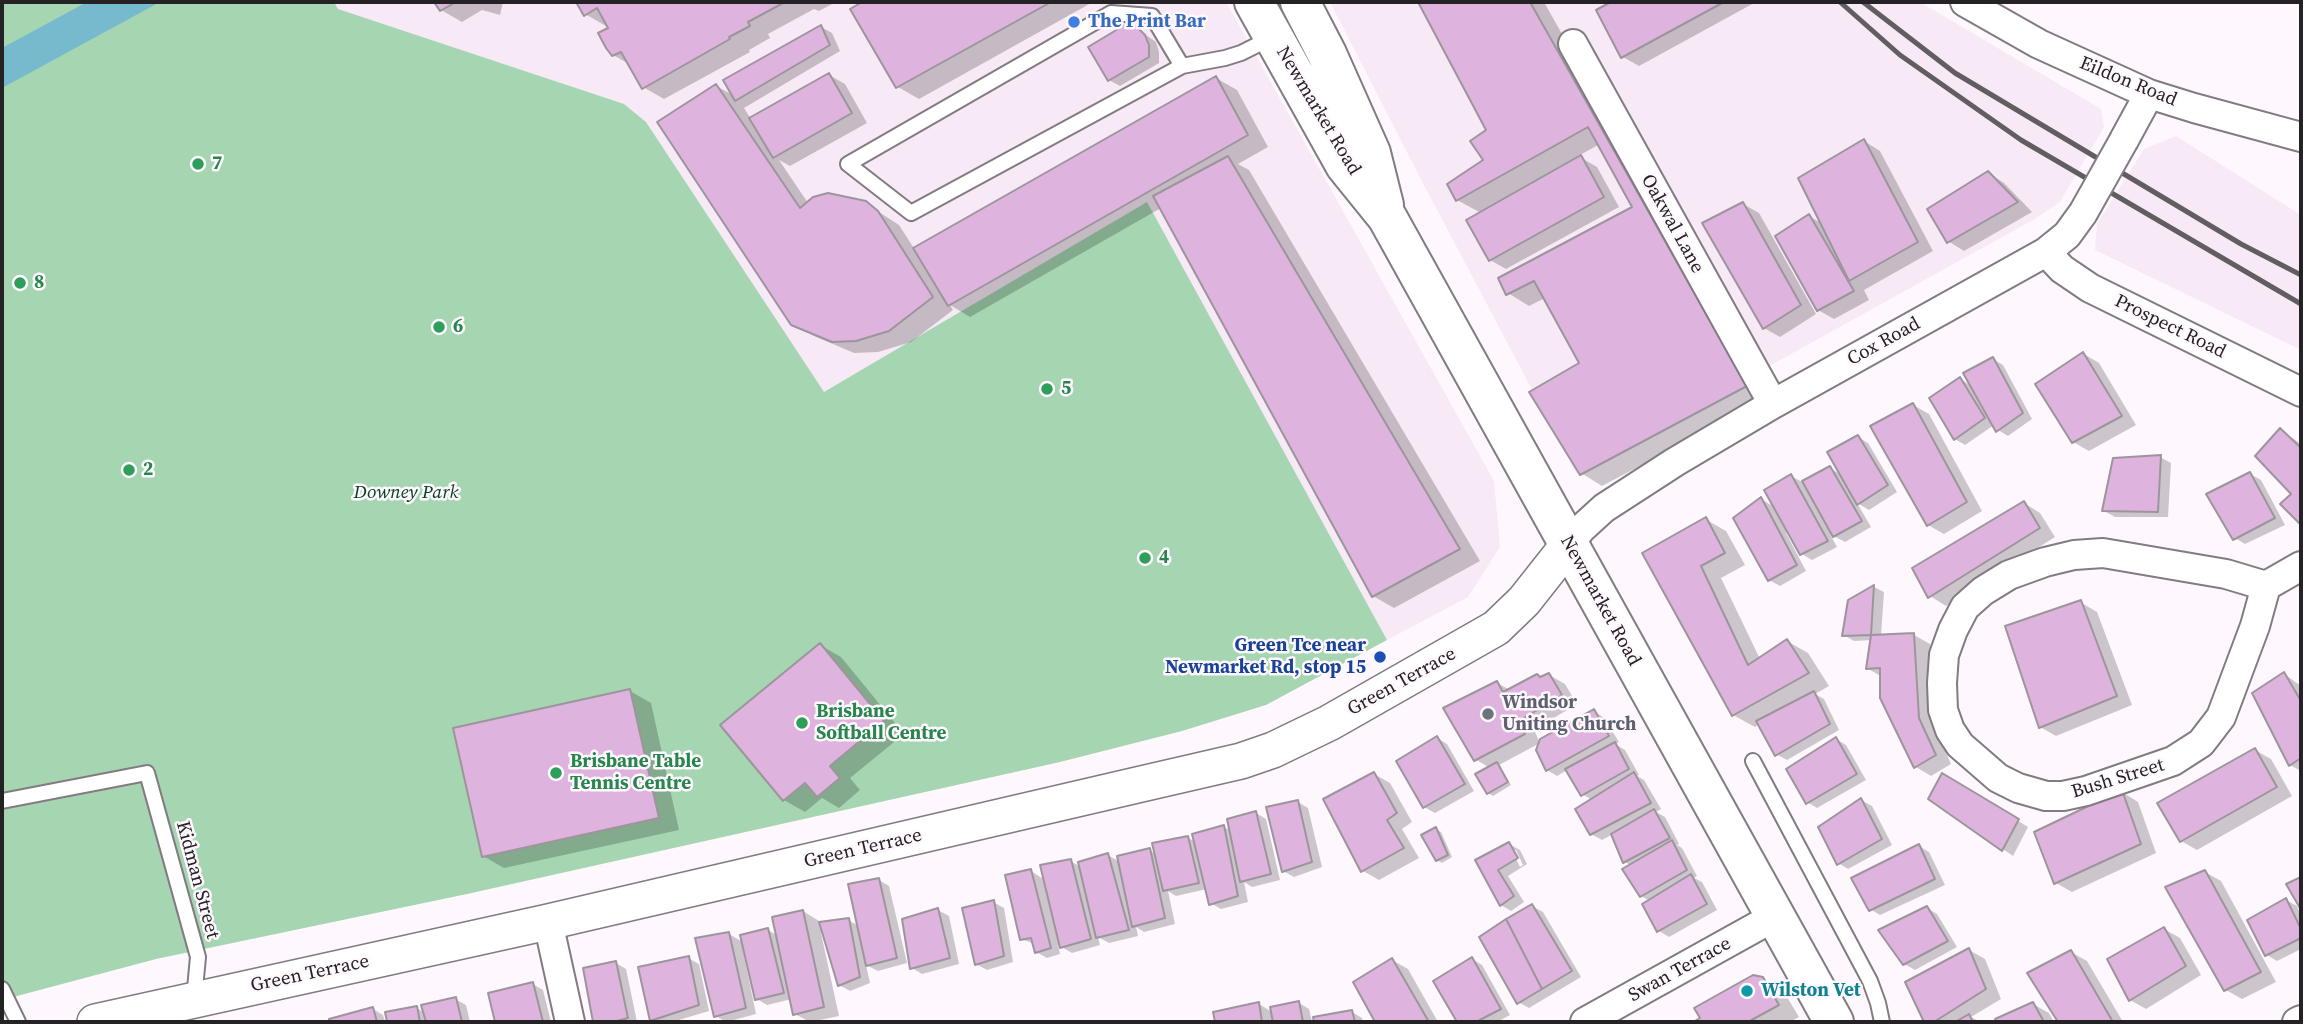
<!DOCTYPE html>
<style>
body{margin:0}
#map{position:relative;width:2303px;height:1024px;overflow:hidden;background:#fff7fe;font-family:"Source Serif 4",serif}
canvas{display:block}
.frame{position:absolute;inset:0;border:4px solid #242224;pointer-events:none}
</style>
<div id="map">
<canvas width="2303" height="1024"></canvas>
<div class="frame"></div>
</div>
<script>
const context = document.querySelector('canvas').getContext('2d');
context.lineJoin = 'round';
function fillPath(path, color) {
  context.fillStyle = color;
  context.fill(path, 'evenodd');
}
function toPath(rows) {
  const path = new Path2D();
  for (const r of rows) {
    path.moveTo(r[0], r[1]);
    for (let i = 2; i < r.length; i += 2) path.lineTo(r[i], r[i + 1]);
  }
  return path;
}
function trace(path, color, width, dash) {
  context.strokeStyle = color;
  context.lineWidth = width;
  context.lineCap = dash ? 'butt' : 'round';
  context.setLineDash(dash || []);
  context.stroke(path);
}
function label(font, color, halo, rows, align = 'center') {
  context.font = font + ' "Source Serif 4",serif';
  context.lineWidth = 5;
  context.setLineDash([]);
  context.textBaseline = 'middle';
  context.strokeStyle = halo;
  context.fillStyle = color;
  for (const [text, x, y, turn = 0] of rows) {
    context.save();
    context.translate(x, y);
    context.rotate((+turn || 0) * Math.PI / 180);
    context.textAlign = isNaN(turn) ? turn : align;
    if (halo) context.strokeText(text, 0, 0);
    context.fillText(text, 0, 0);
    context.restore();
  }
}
fillPath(toPath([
 [334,2,1226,2,1494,481,1500,547,1468,597,1387,640,1147,203,824,393,646,122,624,104,337,9],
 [1330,2,1920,2,2101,109,2104,127,2060,202,2033,220,1576,473,1415,168],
 [2176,136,2301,215,2301,350,2095,250,2097,224,2144,149]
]), '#f7e9f6');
fillPath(toPath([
 [2,2,334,2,338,9,624,104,646,122,824,392,1147,202,1387,640,1266,705,1182,731,1060,762,467,894,156,959,2,1000]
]), '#a5d5b1');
fillPath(toPath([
 [87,2,160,2,2,88,2,48]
]), '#77bacd');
fillPath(toPath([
 [436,2,503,2,500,15,482,10,462,22,441,10],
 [578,2,836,2,819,11,814,9,768,34,770,38,749,50,750,52,664,99,643,87,631,65,613,55,609,25,606,26,585,14],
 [866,2,1093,2,919,99,898,87,853,9],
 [1420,2,1544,2,1767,399,1602,486,1581,473,1582,364,1545,298,1529,306,1508,293,1634,208,1600,144,1578,156,1597,167,1619,207,1506,269,1490,260,1481,213,1457,200,1486,161,1488,131],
 [1614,2,1756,2,1639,66,1623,57,1598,11],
 [821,27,832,33,840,51,744,108,751,119,829,75,845,84,867,123,790,166,779,160,808,203,865,203,899,225,915,250,1216,78,1237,90,1268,147,1238,164,1249,170,1480,561,1394,608,1373,596,1161,208,970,317,950,305,953,310,911,342,878,352,854,353,814,336,792,323,716,86,733,95],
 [1136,28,1156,42,1159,52,1159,63,1120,86,1109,80],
 [1864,141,1880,151,1933,251,1864,290,1869,300,1834,319,1818,310,1809,216,1821,223],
 [1988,173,2004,183,2032,212,1964,251,1948,241],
 [1743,204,1759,213,1816,314,1780,337,1764,328],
 [2084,354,2099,363,2136,425,2089,451,2073,442],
 [1993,359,2003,365,2032,419,2008,436,1998,430,1994,425,1965,445,1955,439,1960,379,1972,386],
 [1913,405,1929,414,1982,511,1944,534,1928,525],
 [2281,430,2301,444,2301,522,2283,504,2293,494],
 [1858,437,1868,443,1897,492,1869,510,1857,503,1871,527,1845,542,1830,534,1837,547,1812,560,1802,554,1789,531,1786,533,1806,571,1780,586,1769,580,1761,499,1776,508,1791,476,1802,482,1830,468,1843,476],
 [2160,457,2171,463,2168,517,2115,517,2104,511],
 [2250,474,2261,480,2285,525,2245,544,2235,538],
 [2024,503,2040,513,2055,537,1946,606,1930,596],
 [1705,519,1726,531,1745,565,1721,578,1760,659,1787,641,1808,653,1829,686,1815,694,1824,699,1839,730,1787,760,1776,754,1760,724,1755,727,1733,715,1645,554],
 [1874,587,1884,592,1881,636,1914,635,1930,644,1935,728,1951,764,1931,776,1916,767,1882,677,1867,668,1872,640,1854,641,1844,635],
 [2080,602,2097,612,2132,705,2056,736,2040,727],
 [820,645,841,657,904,734,850,778,860,790,839,808,822,798,805,812,784,800],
 [2284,674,2301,686,2301,771,2290,765],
 [1549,675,1565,684,1577,704,1534,730,1540,743,1499,765,1511,785,1493,796,1488,793,1490,768,1475,759,1497,683,1510,690],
 [630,691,651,703,679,830,504,868,483,856],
 [1594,711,1604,718,1619,742,1615,744,1625,750,1639,775,1637,776,1644,780,1661,809,1656,812,1665,817,1679,844,1677,845,1682,848,1697,876,1694,878,1702,882,1717,910,1669,937,1659,931,1650,901,1641,896,1632,866,1625,862,1613,834,1602,840,1591,834,1592,800,1582,794,1567,770,1557,776,1547,770],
 [1437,738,1447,744,1474,791,1435,813,1424,807],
 [1836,739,1846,745,1866,780,1817,808,1807,802],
 [2255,750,2271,759,2292,796,2197,850,2181,841],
 [1374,774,1390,783,1412,822,1402,829,1419,858,1379,880,1363,871,1325,800],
 [1943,775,2028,827,2013,856,1930,798],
 [2122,792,2138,802,2156,853,2072,892,2056,883],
 [1861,800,1872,806,1892,845,1848,869,1838,863],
 [1298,802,1308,808,1322,867,1294,877,1283,871],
 [1256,813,1266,819,1280,880,1252,887,1244,882,1248,902,1221,909,1210,903,1207,889,1176,896,1168,891,1175,924,1144,932,1136,927,1138,936,1109,943,1098,937,1100,945,1072,953,1058,945,1060,954,1047,958,1036,952,1035,944,1021,939,1031,871,1045,880,1070,861,1081,867,1108,855,1120,862,1149,850,1157,855,1188,838,1196,842,1224,827,1232,831],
 [1436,829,1441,832,1452,857,1442,863,1437,860],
 [1509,844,1520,850,1527,864,1508,876,1524,902,1511,911,1501,905,1478,861],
 [1512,850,1516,850,1523,865,1520,867],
 [1919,846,1929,852,1945,885,1880,915,1870,909],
 [2205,872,2221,881,2276,982,2242,999,2226,990],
 [879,880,889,886,907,963,878,971,866,965,870,983,850,991,839,985,824,932,821,933,839,1016,810,1022,795,1014,792,999,767,1005,757,999,768,930,778,936,803,911,819,921,819,924,848,920,859,926],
 [2286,900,2297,906,2301,916,2301,949,2277,961,2267,955],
 [993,902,1004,908,1013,962,987,970,976,964],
 [1532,906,1543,912,1581,977,1529,1008,1518,1002],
 [1927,908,1937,914,1957,947,1915,970,1904,964],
 [938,910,949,916,959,964,922,974,912,968],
 [2164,929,2180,938,2201,975,2146,1009,2130,1000],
 [729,934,741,941,756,1014,726,1022,716,1016],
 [1969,950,1985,959,2001,999,1971,1017,1980,1022,1926,1022,1907,983],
 [2071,952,2087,961,2123,1022,2060,1022,2029,974],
 [688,958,699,964,709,1011,672,1022,657,1022,652,1019],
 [1472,959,1482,965,1510,1015,1497,1022,1459,1022,1435,982],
 [1392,960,1408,969,1438,1022,1377,1022,1355,983],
 [616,963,626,969,637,1022,595,1022,585,970],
 [1762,979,1784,992,1799,1017,1790,1022,1697,1022],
 [533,984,543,990,551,1022,497,1022,490,994],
 [455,999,466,1005,470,1022,389,1022,387,1014,417,1008,425,1013],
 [1299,1003,1309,1009,1312,1022,1217,1022,1215,1013,1259,1004,1272,1012],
 [2033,1004,2049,1013,2054,1022,1999,1022,1998,1020],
 [373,1009,383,1015,385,1022,331,1022,331,1020],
 [1352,1012,1362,1018,1363,1022,1316,1022,1315,1019]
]), '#0003');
const building = toPath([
 [434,2,456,2,440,11,434,2],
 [576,2,785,2,748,22,750,26,729,37,730,39,642,89,621,52,612,56,606,48,598,33,608,28,597,8,584,16,576,2],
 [862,2,1051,2,896,88,850,9,862,2],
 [1418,2,1530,2,1747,386,1580,475,1529,392,1579,363,1534,281,1506,295,1498,278,1632,207,1588,127,1456,201,1447,184,1483,160,1470,141,1486,130,1418,2],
 [1611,2,1724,2,1621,58,1596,10,1611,2],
 [1128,23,1137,27,1145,35,1149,45,1149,57,1108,81,1088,47,1128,23],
 [821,25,830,45,735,101,723,80,821,25],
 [829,73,852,113,773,158,749,118,829,73],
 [1216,76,1248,135,948,306,913,248,1216,76],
 [716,84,800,208,813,197,828,193,866,201,878,211,933,297,889,331,856,341,832,342,791,325,657,122,716,84],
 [1864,139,1918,242,1849,281,1798,178,1864,139],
 [1581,155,1604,197,1489,261,1466,220,1581,155],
 [1228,156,1460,549,1372,597,1153,196,1228,156],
 [1988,171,2018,202,1947,243,1927,209,1988,171],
 [1743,202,1801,305,1763,329,1702,223,1743,202],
 [1809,214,1854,291,1817,311,1775,236,1809,214],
 [2083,352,2122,416,2072,443,2035,384,2083,352],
 [1993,357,2023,413,1996,432,1963,373,1993,357],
 [1960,377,1985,418,1954,440,1929,398,1960,377],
 [1913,403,1967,502,1927,526,1870,426,1913,403],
 [2280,428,2301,448,2301,521,2299,523,2280,504,2291,494,2255,456,2280,428],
 [1858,435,1888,485,1857,505,1827,452,1858,435],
 [2161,455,2158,512,2102,511,2113,458,2161,455],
 [1830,466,1862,521,1833,537,1802,481,1830,466],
 [2250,472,2275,518,2233,540,2206,494,2250,472],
 [1791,474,1828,541,1800,555,1764,490,1791,474],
 [1761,497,1797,565,1768,581,1733,518,1761,497],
 [2024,501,2040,528,1928,598,1912,568,2024,501],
 [1706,517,1725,553,1701,566,1748,665,1787,639,1809,673,1732,716,1642,553,1706,517],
 [1874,585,1871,635,1842,636,1848,600,1874,585],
 [2081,600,2117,696,2039,728,2005,626,2081,600],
 [1914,633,1919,718,1936,755,1914,768,1880,698,1880,668,1866,669,1871,635,1914,633],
 [820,643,884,721,830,766,840,778,817,797,805,783,783,801,720,725,820,643],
 [2284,672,2301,701,2301,758,2289,766,2252,693,2284,672],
 [1549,673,1562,695,1519,721,1525,734,1474,761,1443,708,1497,681,1503,692,1537,674,1540,677,1549,673],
 [630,689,659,818,482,857,453,728,630,689],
 [1814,691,1830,724,1775,756,1756,721,1814,691],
 [1594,709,1609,736,1546,771,1536,750,1540,739,1594,709],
 [1437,736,1465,784,1423,808,1396,761,1437,736],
 [1836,737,1857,774,1806,804,1786,769,1836,737],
 [1615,742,1629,769,1581,796,1565,769,1615,742],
 [2255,748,2277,787,2180,842,2157,803,2255,748],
 [1497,762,1508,782,1487,794,1475,774,1497,762],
 [1374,772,1397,813,1387,820,1404,848,1361,872,1323,799,1374,772],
 [1634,772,1651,803,1590,835,1575,809,1634,772],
 [1942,773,2019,819,2002,851,1928,799,1942,773],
 [2122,790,2141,844,2054,884,2034,832,2122,790],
 [1861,798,1882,839,1837,865,1818,827,1861,798],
 [1298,800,1312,862,1282,872,1266,807,1298,800],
 [1654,809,1670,838,1623,863,1611,834,1654,809],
 [1256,811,1271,874,1240,882,1227,819,1256,811],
 [1224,825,1238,896,1209,905,1192,834,1224,825],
 [1436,827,1448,855,1436,861,1421,835,1436,827],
 [1188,836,1199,883,1163,891,1152,843,1188,836],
 [1672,840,1687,870,1640,897,1622,869,1672,840],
 [1509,842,1518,858,1498,870,1514,896,1500,906,1475,860,1509,842],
 [1919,844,1935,879,1869,911,1851,878,1919,844],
 [1150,848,1165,918,1132,927,1117,856,1150,848],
 [1108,853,1129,930,1096,938,1078,862,1108,853],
 [1071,859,1091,939,1060,948,1040,865,1071,859],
 [1031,869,1051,948,1035,953,1031,938,1020,940,1005,875,1031,869],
 [2205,870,2261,972,2224,991,2165,887,2205,870],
 [1691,874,1707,904,1657,932,1642,904,1691,874],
 [2301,877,2301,910,2286,884,2301,877],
 [879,878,897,958,866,966,848,884,879,878],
 [2286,898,2301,929,2301,938,2265,956,2247,920,2286,898],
 [994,900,1004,956,975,965,962,908,994,900],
 [1532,904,1572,971,1542,989,1506,919,1532,904],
 [1927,906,1948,941,1903,965,1878,930,1927,906],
 [938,908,950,958,910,969,902,919,938,908],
 [803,910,824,1007,793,1015,772,917,803,910],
 [849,918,860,977,838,986,819,922,849,918],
 [1506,919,1542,989,1517,1004,1479,937,1506,919],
 [2164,927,2186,966,2129,1001,2107,959,2164,927],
 [768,928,784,993,755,1000,740,935,768,928],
 [729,932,746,1008,714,1017,695,938,729,932],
 [1969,948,1986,989,1934,1022,1924,1022,1905,982,1969,948],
 [2071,950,2113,1022,2058,1022,2027,973,2071,950],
 [689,956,699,1005,650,1021,638,967,689,956],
 [1472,957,1501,1009,1476,1022,1457,1022,1433,981,1472,957],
 [1392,958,1429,1022,1375,1022,1353,982,1392,958],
 [616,961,628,1018,613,1022,593,1022,583,968,616,961],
 [1753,975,1763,977,1779,1005,1748,1022,1693,1022,1700,1018,1694,1008,1753,975],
 [533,982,543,1022,495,1022,488,993,533,982],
 [456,997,462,1022,426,1022,421,1005,456,997],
 [1299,1001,1303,1022,1273,1022,1270,1007,1299,1001],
 [1259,1002,1262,1022,1215,1022,1213,1012,1259,1002],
 [2033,1002,2044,1022,1997,1022,1995,1019,2033,1002],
 [417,1006,420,1022,387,1022,385,1012,417,1006],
 [373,1007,377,1022,329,1022,329,1019,373,1007],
 [1352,1010,1355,1022,1314,1022,1313,1017,1352,1010],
 [1969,1014,1973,1022,1955,1022,1969,1014]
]);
fillPath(building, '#deb3dd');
trace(building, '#9c959b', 2);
const service = toPath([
 [1182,66,1152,16,1111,13,848,164,911,213,1182,66,1225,58,1241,53,1273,37],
 [1753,761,1870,981,1878,1003,1882,1022],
 [2,801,147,773,198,957,194,999],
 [2,989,18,1022]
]);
const minor = toPath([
 [1965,2,2039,44,2149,94,2194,108,2301,137],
 [1573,44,1773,404],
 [2124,140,2149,94],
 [2046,252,2062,269,2090,288,2301,392],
 [1569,544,1581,529,1604,508,1675,462,1773,404,2046,252,2067,235,2083,213],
 [2266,586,2226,574,2103,553,2074,555,2045,562,2009,575,1983,591,1965,607,1953,630,1944,655,1942,683,1943,710,1950,730,1960,745,1998,778,2018,788,2046,796,2063,796,2086,791,2173,761,2201,743,2221,717,2255,626,2266,586,2301,566],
 [548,922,570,1022],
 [1585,1022,1774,917],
 [2297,1022,2301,1020]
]);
const tertiary = toPath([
 [95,1022,548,922,1137,785,1241,761,1273,750,1329,723,1496,628,1524,601,1569,544]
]);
const secondary = toPath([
 [1254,2,1345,165,1387,217,1834,1022],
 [1300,2,1327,54,1371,153,1384,205]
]);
trace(service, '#827b81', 18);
trace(minor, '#827b81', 32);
trace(tertiary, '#827b81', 38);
trace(secondary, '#827b81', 42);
trace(service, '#fff', 14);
trace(minor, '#fff', 28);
trace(tertiary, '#fff', 35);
trace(secondary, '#fff', 38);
trace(toPath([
 [1840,2,1900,55,2021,140,2301,304],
 [1863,2,1955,73,2241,244,2301,275]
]), '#615d60', 5);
const minorBridge = toPath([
 [2083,213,2124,140]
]);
trace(minorBridge, '#827b81', 32, []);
trace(minorBridge, '#fff', 28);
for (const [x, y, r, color] of [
 [1074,22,7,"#3f7fe0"],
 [198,164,7,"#2e9e5b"],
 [20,283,7,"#2e9e5b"],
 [439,327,7,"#2e9e5b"],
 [1047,389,7,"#2e9e5b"],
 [129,470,7,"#2e9e5b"],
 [1145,558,7,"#2e9e5b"],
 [1380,657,7,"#1a4fb4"],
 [1488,714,7,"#6b7280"],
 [802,723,7,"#2e9e5b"],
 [556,773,7,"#2e9e5b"],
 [1747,991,7,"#0f9aa8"]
]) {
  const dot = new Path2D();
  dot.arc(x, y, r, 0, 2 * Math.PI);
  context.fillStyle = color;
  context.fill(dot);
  trace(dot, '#fff7fe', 2.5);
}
label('bold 19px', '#366cbe', '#fff7fe', [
 ["The Print Bar",1088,22]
], 'left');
label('19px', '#242224', '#fff7fe', [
 ["Eildon Road",2128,82,22],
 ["Newmarket Road",1318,111,59],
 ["Oakwal Lane",1672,224,61],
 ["Prospect Road",2170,327,26],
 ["Cox Road",1884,342,-29],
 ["Newmarket Road",1600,601,61],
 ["Green Terrace",1402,682,-29],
 ["Bush Street",2118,779,-17],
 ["Green Terrace",863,849,-13],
 ["Kidman Street",197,880,75],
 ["Swan Terrace",1680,970,-29],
 ["Green Terrace",310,974,-12]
]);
label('bold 19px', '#27864d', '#fff7fe', [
 ["7",212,164],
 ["8",34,283],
 ["6",453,327],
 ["5",1061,389],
 ["2",143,470],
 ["4",1159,558],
 ["Brisbane",816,712],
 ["Softball Centre",816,734],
 ["Brisbane Table",570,762],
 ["Tennis Centre",570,784]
], 'left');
label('italic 19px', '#054120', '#fff7fe', [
 ["Downey Park",406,493]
]);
label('bold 19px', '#164399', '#fff7fe', [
 ["Green Tce near",1366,646],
 ["Newmarket Rd, stop 15",1366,668]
], 'right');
label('bold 19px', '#5b616d', '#fff7fe', [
 ["Windsor",1502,703],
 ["Uniting Church",1502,725]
], 'left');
label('bold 19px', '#0d838f', '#fff7fe', [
 ["Wilston Vet",1761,991]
], 'left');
</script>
